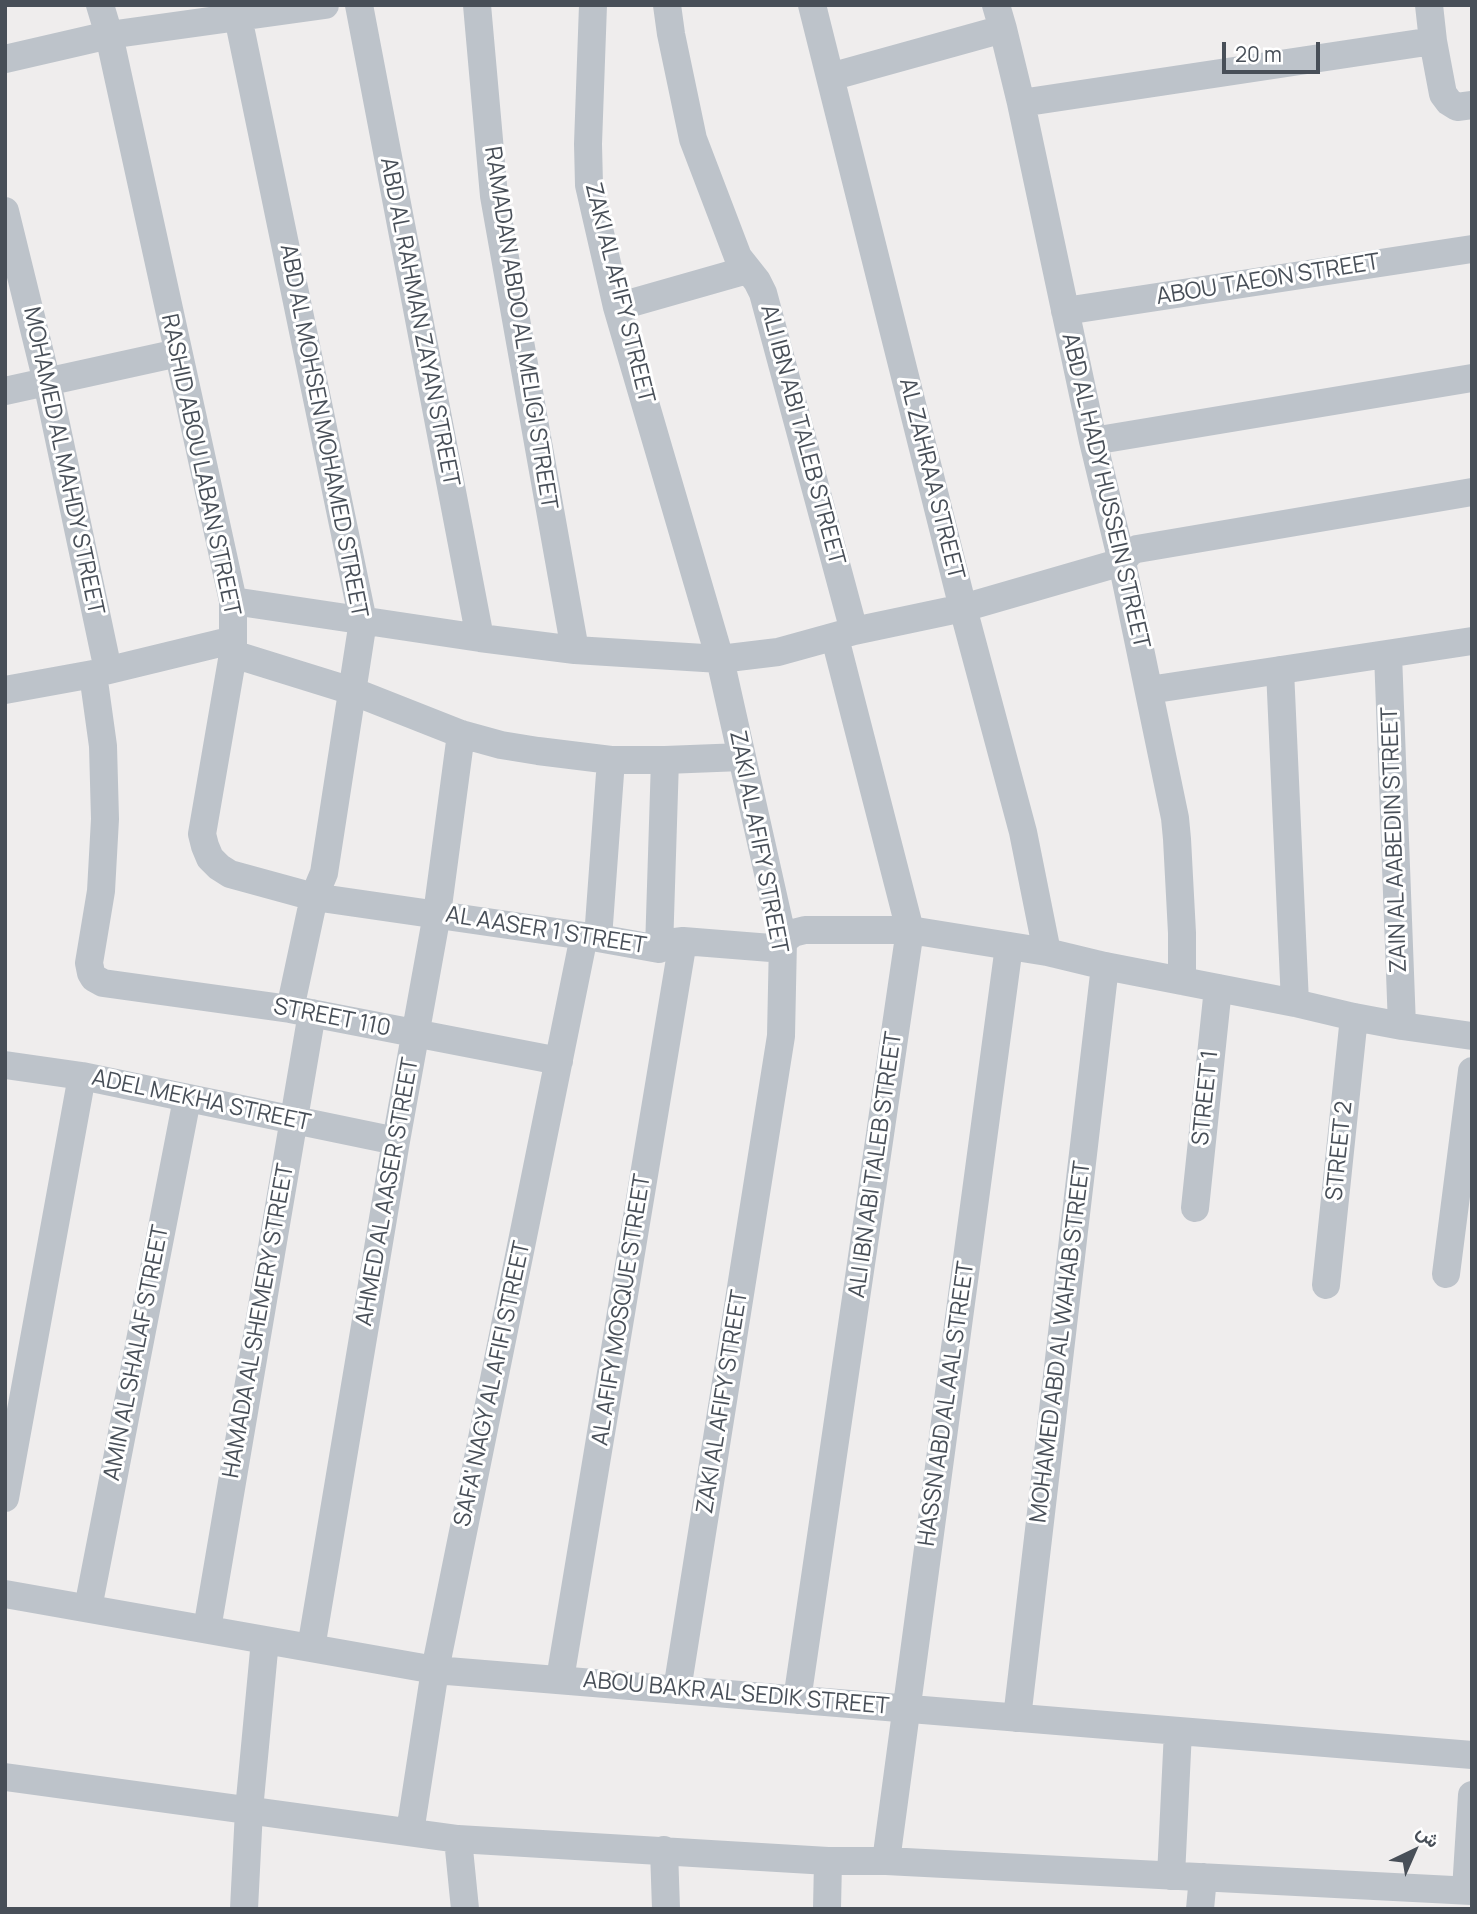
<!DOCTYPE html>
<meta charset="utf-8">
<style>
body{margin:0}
#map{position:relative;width:1477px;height:1914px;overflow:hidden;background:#efeded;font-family:Manrope,Vazirmatn,sans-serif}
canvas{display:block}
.frame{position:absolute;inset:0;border:7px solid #484f58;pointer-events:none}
.north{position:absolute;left:1379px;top:1816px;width:70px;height:70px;-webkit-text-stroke:5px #fff;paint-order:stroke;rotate:44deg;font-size:19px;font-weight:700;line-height:28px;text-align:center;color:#484f58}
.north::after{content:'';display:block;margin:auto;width:24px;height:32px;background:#484f58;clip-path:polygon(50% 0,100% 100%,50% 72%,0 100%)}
.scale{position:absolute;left:1222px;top:42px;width:98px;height:32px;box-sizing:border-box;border:4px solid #484f58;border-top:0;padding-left:9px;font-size:21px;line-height:24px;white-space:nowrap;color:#484f58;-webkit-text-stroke:5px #fff;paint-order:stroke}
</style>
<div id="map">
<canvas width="1477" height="1914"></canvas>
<div class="frame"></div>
<div class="north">ش</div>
<div class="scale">20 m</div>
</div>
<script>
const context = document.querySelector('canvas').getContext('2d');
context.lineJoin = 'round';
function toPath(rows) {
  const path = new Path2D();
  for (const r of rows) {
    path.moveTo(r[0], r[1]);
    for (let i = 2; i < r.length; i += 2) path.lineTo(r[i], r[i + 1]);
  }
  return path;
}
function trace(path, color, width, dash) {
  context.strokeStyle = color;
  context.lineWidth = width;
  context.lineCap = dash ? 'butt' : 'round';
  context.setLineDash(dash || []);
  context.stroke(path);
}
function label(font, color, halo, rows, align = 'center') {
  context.font = font + ' Manrope,sans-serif';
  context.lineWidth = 6;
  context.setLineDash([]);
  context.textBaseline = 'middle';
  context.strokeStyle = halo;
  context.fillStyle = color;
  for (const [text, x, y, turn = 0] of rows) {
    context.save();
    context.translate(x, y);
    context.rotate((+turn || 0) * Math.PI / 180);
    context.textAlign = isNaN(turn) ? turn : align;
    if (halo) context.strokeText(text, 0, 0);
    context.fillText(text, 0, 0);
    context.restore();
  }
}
trace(toPath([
 [100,5,109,35,233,601,233,654,202,834,205,846,210,858,219,867,230,874,314,897,598,938,659,949,675,942,683,941,771,948,778,945,793,933,805,930,910,930,1047,952,1105,966,1295,1003,1354,1017,1402,1026,1472,1036],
 [359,5,480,638],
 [477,5,494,196,575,650],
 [593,5,588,144,589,185,617,307,720,659,783,940,781,1036,677,1690],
 [667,5,671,34,693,139,738,257,757,281,763,293,854,631],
 [812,5,963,608,1023,832,1047,952],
 [996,5,1003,29,1021,103,1093,441,1122,562,1175,818,1177,839,1182,933,1182,981],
 [1429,5,1433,41,1443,94,1449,102,1457,107,1472,105],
 [238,17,363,621,324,873,314,897,290,1009],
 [5,59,109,35,325,5],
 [830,77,1003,29],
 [1021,103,1433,41],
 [5,211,47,382,108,670],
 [617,307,747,270],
 [1065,311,1472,249],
 [5,391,178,353],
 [1093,441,1472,378],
 [233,601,480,638,575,650,720,659,778,652,854,631,963,608,1122,562,1130,552,1137,549,1472,492],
 [233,654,352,691,461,734,501,745,538,751,611,760,665,760,742,757],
 [1388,654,1402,1026],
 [1280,670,1295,1003],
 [93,674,103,746,105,819,101,891,89,963,91,973,94,978,103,983,290,1009,559,1061],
 [5,690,93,674,233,640],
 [1149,690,1472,641],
 [598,938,611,760],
 [659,949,665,760],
 [5,1065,82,1076,396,1141],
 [1195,1208,1218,988],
 [1446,1274,1472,1071],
 [1326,1285,1354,1017],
 [5,1498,82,1076],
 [5,1594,435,1670,1472,1755],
 [88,1608,187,1099],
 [207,1629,312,1013],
 [311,1648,396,1141,437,914,461,734],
 [560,1679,683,941],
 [797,1700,910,930,835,638],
 [1017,1718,1105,966],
 [5,1777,458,1839,828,1861,886,1861,1472,1891],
 [410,1832,435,1670,584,936],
 [458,1839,465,1909],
 [664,1850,666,1909],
 [886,1861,1009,946],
 [1171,1876,1178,1731],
 [1466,1890,1472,1795],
 [244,1909,249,1810,265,1640],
 [827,1909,828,1861],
 [1200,1909,1203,1877]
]), '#bdc3ca', 28);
label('23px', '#484f58', '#fff', [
 ["ABOU TAEON STREET",1268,280,-9],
 ["ZAKI AL AFIFY STREET",619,293,76],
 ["ABD AL RAHMAN ZAYAN STREET",419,322,79],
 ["RAMADAN ABDO AL MELIGI STREET",520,328,81],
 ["ABD AL MOHSEN MOHAMED STREET",323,431,79],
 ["ALI IBN ABI TALEB STREET",802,435,75],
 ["MOHAMED AL MAHDY STREET",63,461,78],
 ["RASHID ABOU LABAN STREET",200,465,78],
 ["AL ZAHRAA STREET",931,479,76],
 ["ABD AL HADY HUSSEIN STREET",1105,491,77],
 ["ZAIN AL AABEDIN STREET",1395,840,-92],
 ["ZAKI AL AFIFY STREET",758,842,79],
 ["AL AASER 1 STREET",546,931,9],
 ["STREET 110",332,1018,11],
 ["STREET 1",1206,1098,-84],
 ["ADEL MEKHA STREET",201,1101,12],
 ["STREET 2",1340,1151,-84],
 ["ALI IBN ABI TALEB STREET",876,1165,-82],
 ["AHMED AL AASER STREET",388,1192,-80],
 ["AL AFIFY MOSQUE STREET",622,1310,-81],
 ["HAMADA AL SHEMERY STREET",259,1321,-80],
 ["MOHAMED ABD AL WAHAB STREET",1061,1342,-83],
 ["AMIN AL SHALAF STREET",137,1353,-79],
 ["SAFA' NAGY AL AFIFI STREET",493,1384,-78],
 ["ZAKI AL AFIFY STREET",723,1402,-81],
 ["HASSN ABD AL AAL STREET",947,1404,-82],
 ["ABOU BAKR AL SEDIK STREET",736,1694,5]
]);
</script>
